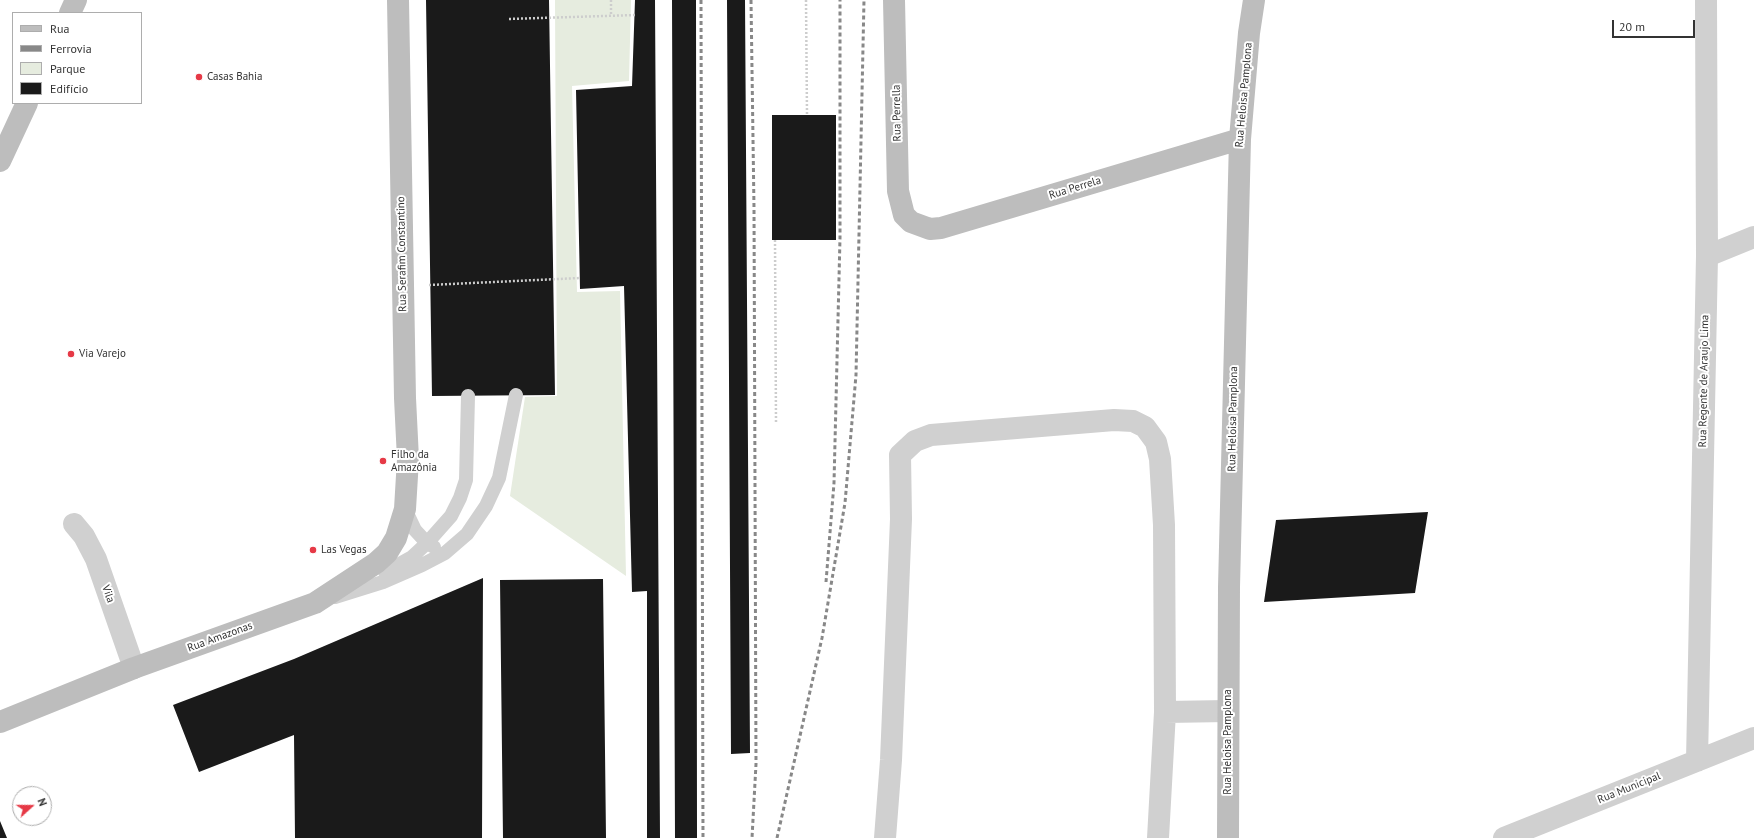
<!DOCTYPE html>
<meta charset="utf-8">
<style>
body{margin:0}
#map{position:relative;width:1754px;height:838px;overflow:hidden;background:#fff;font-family:"PT Sans",sans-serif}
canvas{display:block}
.legend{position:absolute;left:12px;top:12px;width:130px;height:92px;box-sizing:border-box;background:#fff;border:1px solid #adadad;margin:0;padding:5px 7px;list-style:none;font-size:12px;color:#333}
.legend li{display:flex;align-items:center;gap:8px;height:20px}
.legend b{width:20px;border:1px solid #adadad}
.north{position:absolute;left:12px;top:786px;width:40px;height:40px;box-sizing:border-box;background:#fff;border:1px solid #adadad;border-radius:50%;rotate:69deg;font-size:11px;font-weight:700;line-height:16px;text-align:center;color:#333}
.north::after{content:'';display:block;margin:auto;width:14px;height:18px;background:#e63946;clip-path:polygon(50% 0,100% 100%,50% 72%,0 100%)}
.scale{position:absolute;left:1612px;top:20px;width:83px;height:18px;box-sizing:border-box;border:2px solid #333;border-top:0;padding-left:5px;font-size:12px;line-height:14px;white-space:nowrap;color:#333;-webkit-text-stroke:3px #fff;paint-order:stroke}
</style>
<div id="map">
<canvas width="1754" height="838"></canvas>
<ul class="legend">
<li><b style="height:5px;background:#bdbdbd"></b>Rua</li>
<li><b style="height:5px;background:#888"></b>Ferrovia</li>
<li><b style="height:11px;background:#e6ecdf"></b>Parque</li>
<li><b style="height:11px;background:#1a1a1a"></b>Edifício</li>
</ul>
<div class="north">N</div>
<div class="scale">20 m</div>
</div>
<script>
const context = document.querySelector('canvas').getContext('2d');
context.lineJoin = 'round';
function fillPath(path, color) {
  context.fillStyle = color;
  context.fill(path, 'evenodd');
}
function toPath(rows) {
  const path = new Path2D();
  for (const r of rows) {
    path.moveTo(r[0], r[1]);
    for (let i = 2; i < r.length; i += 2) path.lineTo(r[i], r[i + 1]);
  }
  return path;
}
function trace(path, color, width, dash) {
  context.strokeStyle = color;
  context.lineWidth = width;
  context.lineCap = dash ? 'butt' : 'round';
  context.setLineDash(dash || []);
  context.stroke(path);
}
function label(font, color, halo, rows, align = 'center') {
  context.font = font + ' "PT Sans",sans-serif';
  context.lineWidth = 4;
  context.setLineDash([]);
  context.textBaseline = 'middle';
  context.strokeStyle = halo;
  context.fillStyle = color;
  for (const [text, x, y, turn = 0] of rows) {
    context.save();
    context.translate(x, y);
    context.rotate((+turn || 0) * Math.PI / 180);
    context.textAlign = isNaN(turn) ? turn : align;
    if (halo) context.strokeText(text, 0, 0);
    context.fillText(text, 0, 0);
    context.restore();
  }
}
fillPath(toPath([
 [555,0,631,0,629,81,572,86,577,292,620,291,626,576,510,496,525,397,557,396]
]), '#e6ecdf');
fillPath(toPath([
 [426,0,549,0,555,395,432,396],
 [635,0,655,0,660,838,647,838,647,591,632,592,624,286,580,289,576,90,632,86],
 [672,0,696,0,697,838,675,838],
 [727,0,745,0,750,753,731,754],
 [772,115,836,115,836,240,772,240],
 [1428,512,1415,593,1264,602,1276,520],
 [483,578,482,838,295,838,294,735,199,772,173,705,294,659],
 [603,579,606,838,503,838,500,580],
 [0,821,7,838,0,838]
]), '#1a1a1a');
trace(toPath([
 [611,0,611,16],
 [806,0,807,115],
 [509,19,635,15],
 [775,240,776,422],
 [429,285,580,278]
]), '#cdcdcd', 2.5, [2, 2]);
trace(toPath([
 [405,509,415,530,427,543,434,547],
 [385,572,412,557,427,543,451,516,460,498,466,480,468,396],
 [335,597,383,582,422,565,445,553,467,534,486,506,499,478,516,395]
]), '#d0d0d0', 14);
trace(toPath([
 [1707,256,1754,237],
 [74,524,84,536,96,559,134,668],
 [1697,761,1707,256,1706,0],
 [885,838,891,760,901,519,900,455,915,441,931,435,1114,420,1133,421,1145,427,1156,442,1160,459,1164,525,1165,712],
 [1158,838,1165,712,1228,711],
 [1504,838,1754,738]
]), '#d0d0d0', 22);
trace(toPath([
 [894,0,898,191,904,215,911,222,930,229,941,228,1240,139],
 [70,13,76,0],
 [0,161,27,103],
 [0,722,134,668,315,603,376,563,387,553,396,538,405,509,408,459,405,398,398,0],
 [1228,838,1229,587,1240,139,1249,33,1254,0]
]), '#bdbdbd', 22);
trace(toPath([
 [701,0,703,838],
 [751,0,754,208,756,764,752,838],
 [826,582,834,483,840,238,840,0],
 [777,838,822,638,845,503,856,375,864,0]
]), '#888', 3, [4, 3]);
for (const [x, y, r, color] of [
 [199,77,4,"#e63946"],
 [71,354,4,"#e63946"],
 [383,461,4,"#e63946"],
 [313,550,4,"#e63946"]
]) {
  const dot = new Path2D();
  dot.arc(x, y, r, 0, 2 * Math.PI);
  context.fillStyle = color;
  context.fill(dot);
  trace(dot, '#fff', 1.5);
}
label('11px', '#333', '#fff', [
 ["Casas Bahia",207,77],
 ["Via Varejo",79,354],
 ["Filho da",391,455],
 ["Amazônia",391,468],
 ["Las Vegas",321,550]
], 'left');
label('11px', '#333', '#fff', [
 ["Rua Heloisa Pamplona",1244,95,-85],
 ["Rua Perrella",897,113,-91],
 ["Rua Perrela",1075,188,-17],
 ["Rua Serafim Constantino",402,254,-91],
 ["Rua Regente de Araujo Lima",1704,381,-89],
 ["Rua Heloisa Pamplona",1233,419,-89],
 ["Vila",108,594,71],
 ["Rua Amazonas",220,637,-20],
 ["Rua Heloisa Pamplona",1228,742,-90],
 ["Rua Municipal",1629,788,-22]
]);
</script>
